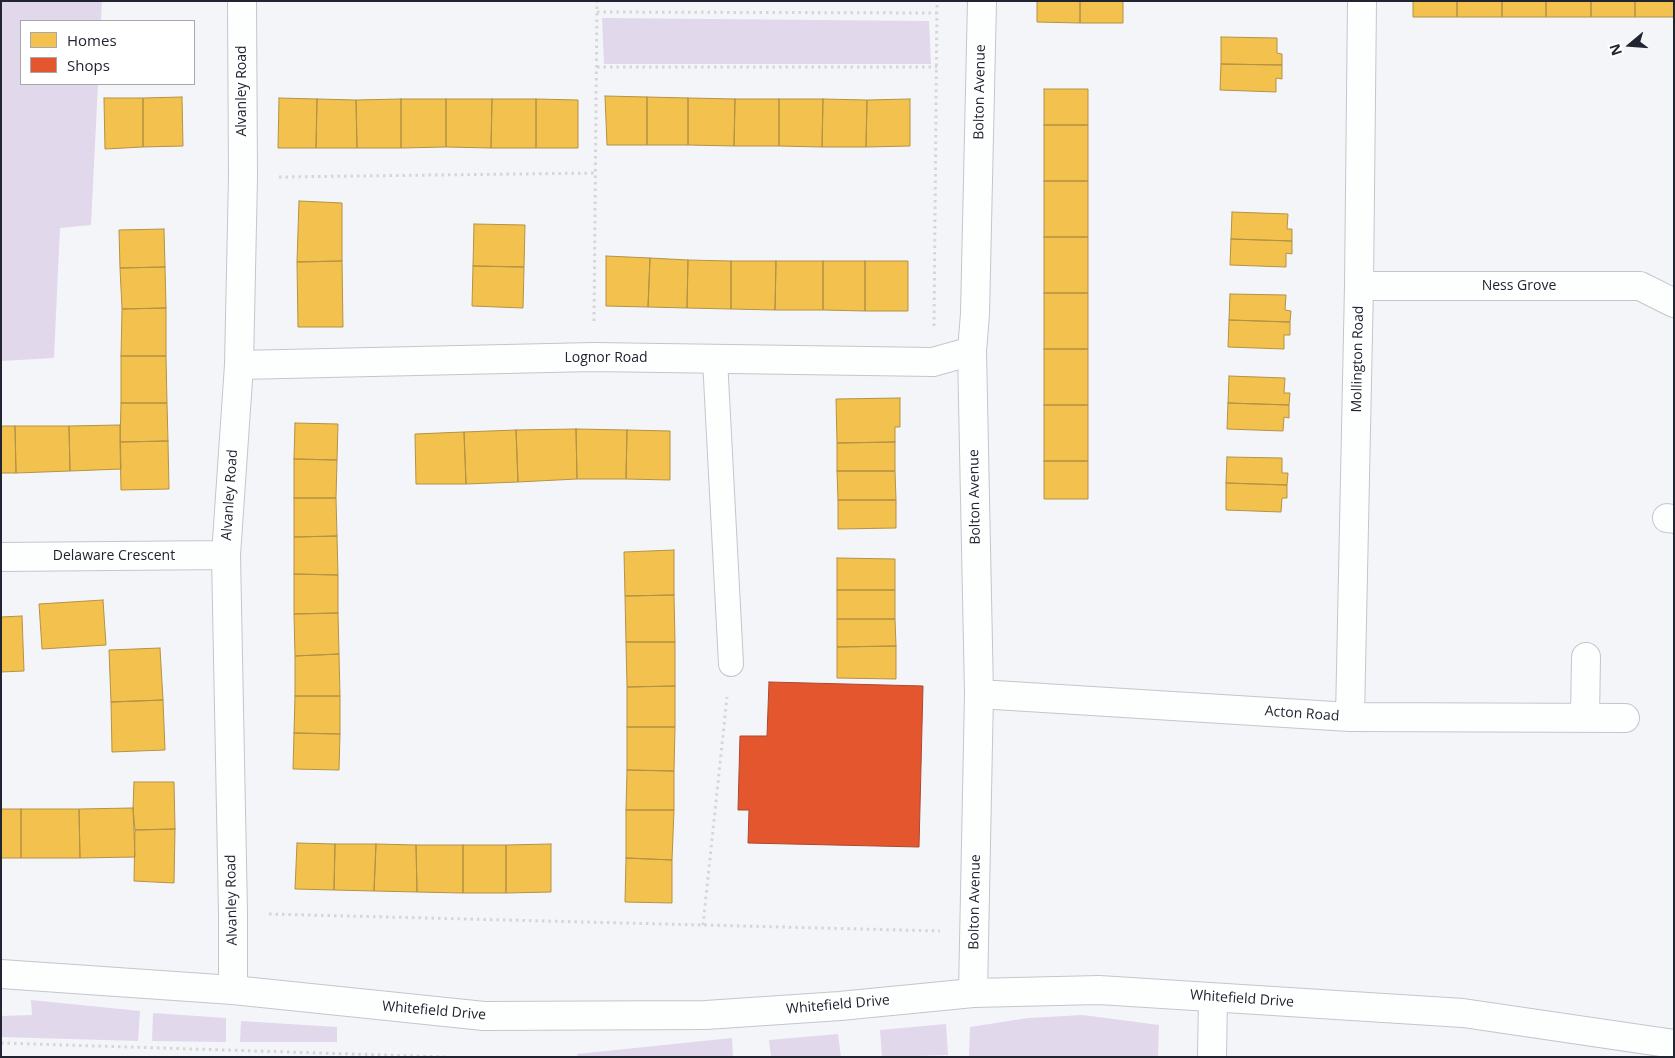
<!DOCTYPE html>
<style>
body{margin:0}
#map{position:relative;width:1675px;height:1058px;overflow:hidden;background:#f4f5f9;font-family:"Open Sans",sans-serif}
canvas{display:block}
.frame{position:absolute;inset:0;border:2px solid #222531;pointer-events:none}
.legend{position:absolute;left:20px;top:20px;width:175px;height:65px;box-sizing:border-box;background:#fff;border:1px solid #a7a8ad;margin:0;padding:6px 9px;list-style:none;font-size:15px;color:#222531}
.legend li{display:flex;align-items:center;gap:10px;height:25px}
.legend b{width:25px;border:1px solid #a7a8ad}
.north{position:absolute;left:1605px;top:20px;width:50px;height:50px;-webkit-text-stroke:4px #fff;paint-order:stroke;rotate:252deg;font-size:14px;font-weight:700;line-height:20px;text-align:center;color:#222531}
.north::after{content:'';display:block;margin:auto;width:18px;height:22px;background:#222531;clip-path:polygon(50% 0,100% 100%,50% 72%,0 100%)}
</style>
<div id="map">
<canvas width="1675" height="1058"></canvas>
<div class="frame"></div>
<ul class="legend">
<li><b style="height:14px;background:#f2c14e"></b>Homes</li>
<li><b style="height:14px;background:#e4572e"></b>Shops</li>
</ul>
<div class="north">N</div>
</div>
<script>
const context = document.querySelector('canvas').getContext('2d');
context.lineJoin = 'round';
function fillPath(path, color) {
  context.fillStyle = color;
  context.fill(path, 'evenodd');
}
function toPath(rows) {
  const path = new Path2D();
  for (const r of rows) {
    path.moveTo(r[0], r[1]);
    for (let i = 2; i < r.length; i += 2) path.lineTo(r[i], r[i + 1]);
  }
  return path;
}
function trace(path, color, width, dash) {
  context.strokeStyle = color;
  context.lineWidth = width;
  context.lineCap = dash ? 'butt' : 'round';
  context.setLineDash(dash || []);
  context.stroke(path);
}
function label(font, color, halo, rows, align = 'center') {
  context.font = font + ' "Open Sans",sans-serif';
  context.lineWidth = 5;
  context.setLineDash([]);
  context.textBaseline = 'middle';
  context.strokeStyle = halo;
  context.fillStyle = color;
  for (const [text, x, y, turn = 0] of rows) {
    context.save();
    context.translate(x, y);
    context.rotate((+turn || 0) * Math.PI / 180);
    context.textAlign = isNaN(turn) ? turn : align;
    if (halo) context.strokeText(text, 0, 0);
    context.fillText(text, 0, 0);
    context.restore();
  }
}
fillPath(toPath([
 [1,1,102,1,101,21,21,21,21,84,98,84,91,225,60,228,54,358,1,361],
 [602,18,929,21,931,64,604,64],
 [31,1000,140,1011,138,1041,1,1037,1,1016,32,1015],
 [153,1013,226,1018,226,1042,152,1041],
 [1083,1015,1159,1025,1158,1057,969,1056,970,1027,1028,1018],
 [241,1021,337,1027,337,1042,240,1042],
 [946,1024,948,1055,882,1057,880,1030],
 [838,1034,841,1057,771,1057,769,1040],
 [732,1038,733,1057,578,1057,577,1054]
]), '#e1d8eb');
const homes = toPath([
 [1037,1,1080,1,1080,23,1037,22,1037,1],
 [1080,1,1123,1,1123,23,1080,23,1080,1],
 [1413,1,1457,1,1457,17,1413,17,1413,1],
 [1457,1,1502,1,1502,17,1457,17,1457,1],
 [1502,1,1546,1,1546,17,1502,17,1502,1],
 [1546,1,1591,1,1591,17,1546,17,1546,1],
 [1591,1,1635,1,1635,17,1591,17,1591,1],
 [1635,1,1674,1,1674,17,1635,17,1635,1],
 [1221,37,1277,38,1277,53,1282,54,1282,65,1221,64,1221,37],
 [1221,64,1282,65,1282,79,1276,78,1276,92,1220,90,1221,64],
 [1044,89,1088,89,1088,125,1044,125,1044,89],
 [605,96,647,97,647,145,607,145,605,96],
 [182,97,183,146,143,147,143,98,182,97],
 [647,97,688,98,688,145,647,145,647,97],
 [104,98,143,98,143,147,105,149,104,98],
 [279,98,317,99,316,148,278,148,279,98],
 [688,98,735,99,734,146,688,145,688,98],
 [317,99,356,100,357,148,316,148,317,99],
 [401,99,401,148,357,148,356,100,401,99],
 [401,99,446,99,446,147,401,148,401,99],
 [446,99,492,99,491,148,446,147,446,99],
 [492,99,536,99,536,148,491,148,492,99],
 [536,99,578,100,578,148,536,148,536,99],
 [735,99,779,99,779,146,734,146,735,99],
 [779,99,823,99,822,147,779,146,779,99],
 [823,99,867,100,866,147,822,147,823,99],
 [910,99,910,146,866,147,867,100,910,99],
 [1044,125,1088,125,1088,181,1044,181,1044,125],
 [1044,181,1088,181,1088,237,1044,237,1044,181],
 [299,201,342,203,342,261,297,262,299,201],
 [1232,212,1288,214,1287,229,1292,229,1292,241,1231,239,1232,212],
 [474,224,525,225,524,267,473,266,474,224],
 [164,229,165,267,120,268,119,230,164,229],
 [1044,237,1088,237,1088,293,1044,293,1044,237],
 [1231,239,1292,241,1292,254,1286,253,1286,267,1230,265,1231,239],
 [606,256,650,258,648,307,606,306,606,256],
 [650,258,688,260,687,308,648,307,650,258],
 [688,260,731,261,731,309,687,308,688,260],
 [342,261,343,327,298,327,297,262,342,261],
 [731,261,776,261,775,310,731,309,731,261],
 [776,261,823,261,823,310,775,310,776,261],
 [823,261,865,261,865,311,823,310,823,261],
 [865,261,908,261,908,311,865,311,865,261],
 [473,266,524,267,523,308,472,306,473,266],
 [165,267,166,308,122,309,120,268,165,267],
 [1044,293,1088,293,1088,349,1044,349,1044,293],
 [1230,294,1286,295,1285,310,1291,311,1290,322,1229,320,1230,294],
 [166,308,166,356,121,356,122,309,166,308],
 [1229,320,1290,322,1290,335,1284,335,1284,349,1228,347,1229,320],
 [1044,349,1088,349,1088,405,1044,405,1044,349],
 [121,356,166,356,167,403,121,403,121,356],
 [1229,376,1285,378,1284,393,1290,393,1289,405,1228,403,1229,376],
 [900,398,900,427,895,427,895,442,837,443,836,399,900,398],
 [121,403,167,403,168,441,120,442,121,403],
 [1228,403,1289,405,1289,418,1284,417,1283,431,1227,429,1228,403],
 [1044,405,1088,405,1088,461,1044,461,1044,405],
 [295,423,338,424,337,460,294,459,295,423],
 [120,425,121,469,70,471,69,426,120,425],
 [1,426,15,426,16,473,1,473,1,426],
 [15,426,69,426,70,471,16,473,15,426],
 [576,429,577,479,518,482,516,430,576,429],
 [576,429,627,430,626,479,577,479,576,429],
 [516,430,518,482,466,484,464,432,516,430],
 [627,430,670,431,670,480,626,479,627,430],
 [464,432,466,484,416,484,415,434,464,432],
 [168,441,169,489,121,490,120,442,168,441],
 [895,442,895,471,837,471,837,443,895,442],
 [1227,457,1282,458,1282,473,1288,473,1287,485,1226,483,1227,457],
 [294,459,337,460,336,498,294,498,294,459],
 [1044,461,1088,461,1088,499,1044,499,1044,461],
 [837,471,895,471,896,500,838,500,837,471],
 [1226,483,1287,485,1287,498,1282,498,1281,512,1226,510,1226,483],
 [294,498,336,498,337,536,294,537,294,498],
 [838,500,896,500,896,528,838,529,838,500],
 [337,536,338,575,294,574,294,537,337,536],
 [674,550,674,595,625,596,624,552,674,550],
 [837,558,895,559,895,590,837,590,837,558],
 [294,574,338,575,338,613,294,614,294,574],
 [837,590,895,590,895,619,837,619,837,590],
 [674,595,675,642,626,642,625,596,674,595],
 [103,600,106,645,42,649,39,604,103,600],
 [338,613,339,654,295,656,294,614,338,613],
 [22,616,24,671,1,672,1,617,22,616],
 [837,619,895,619,896,646,837,647,837,619],
 [626,642,675,642,675,686,627,687,626,642],
 [896,646,896,679,837,678,837,647,896,646],
 [160,648,163,700,111,702,109,650,160,648],
 [339,654,340,696,295,696,295,656,339,654],
 [675,686,675,727,627,727,627,687,675,686],
 [295,696,340,696,340,734,294,733,295,696],
 [163,700,165,750,112,752,111,702,163,700],
 [627,727,675,727,674,771,627,770,627,727],
 [294,733,340,734,339,770,293,769,294,733],
 [627,770,674,771,674,810,626,810,627,770],
 [134,782,174,782,175,829,135,830,133,808,134,782],
 [133,808,135,857,80,858,79,809,133,808],
 [1,809,21,809,21,858,1,858,1,809],
 [21,809,79,809,80,858,21,858,21,809],
 [626,810,674,810,672,860,626,858,626,810],
 [175,829,174,883,134,881,135,830,175,829],
 [297,843,335,844,334,890,295,889,297,843],
 [335,844,376,844,374,891,334,890,335,844],
 [376,844,416,845,417,892,374,891,376,844],
 [551,844,551,892,506,893,506,845,551,844],
 [416,845,463,845,463,893,417,892,416,845],
 [463,845,506,845,506,893,463,893,463,845],
 [626,858,672,860,672,903,625,902,626,858]
]);
fillPath(homes, '#f2c14e');
trace(homes, '#b49245', 1);
const shops = toPath([
 [769,682,923,686,919,847,748,843,749,810,738,810,740,736,767,736,769,682]
]);
fillPath(shops, '#e4572e');
trace(shops, '#aa482f', 1);
const lane = toPath([
 [715,359,731,664]
]);
const street = toPath([
 [1359,286,1640,286,1674,303],
 [239,365,594,357,933,362,972,351],
 [1667,518,1674,519],
 [1,557,226,555],
 [979,694,1350,717,1625,718],
 [1350,717,1359,286,1362,1],
 [1585,718,1586,657],
 [233,990,233,913,226,555,239,365,243,177,242,1],
 [973,993,979,694,972,351,975,314,982,1],
 [1212,1057,1213,998]
]);
const secondary = toPath([
 [1,974,233,990,484,1016,706,1015,840,1006,973,993,1099,990,1463,1013,1674,1044]
]);
trace(lane, '#c4c6cd', 26);
trace(street, '#c4c6cd', 30);
trace(secondary, '#c4c6cd', 30);
trace(toPath([
 [597,12,937,13],
 [597,67,937,67],
 [279,177,597,173],
 [594,321,597,1],
 [934,326,937,1],
 [269,914,940,931],
 [703,925,727,697],
 [1,1043,449,1057]
]), '#d5d6d7', 3, [2.5, 4]);
trace(lane, '#fdfefe', 24);
trace(street, '#fdfefe', 28);
trace(secondary, '#fdfefe', 28);
label('14px', '#222531', '#fff', [
 ["Alvanley Road",242,91,-90],
 ["Bolton Avenue",980,92,-89],
 ["Ness Grove",1519,286],
 ["Lognor Road",606,358],
 ["Mollington Road",1358,359,-89],
 ["Alvanley Road",230,495,-86],
 ["Bolton Avenue",975,497,-91],
 ["Delaware Crescent",114,556],
 ["Acton Road",1302,714,4],
 ["Alvanley Road",232,900,-91],
 ["Bolton Avenue",975,902,-89],
 ["Whitefield Drive",1242,999,4],
 ["Whitefield Drive",838,1005,-5],
 ["Whitefield Drive",434,1011,5]
]);
</script>
